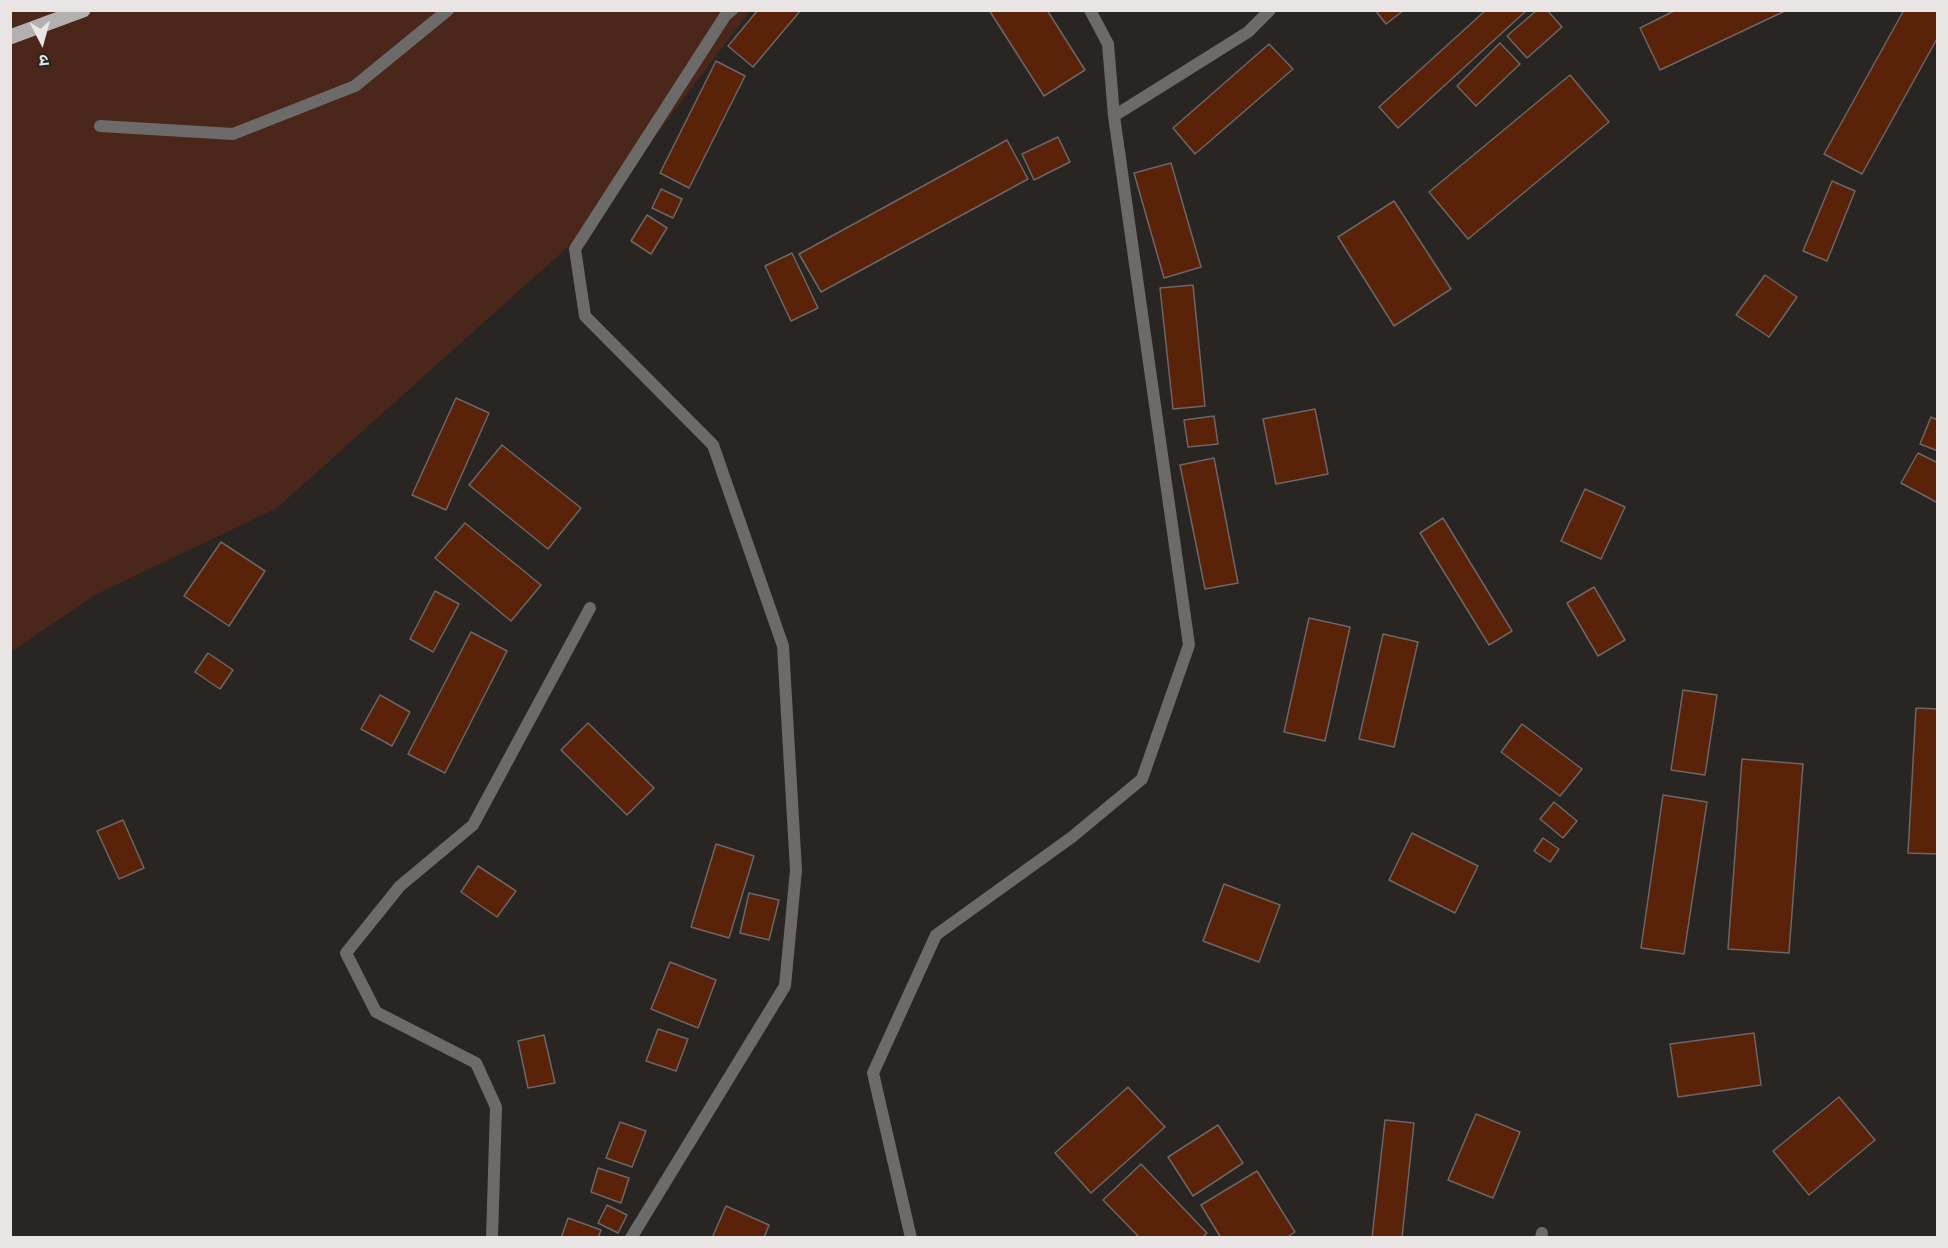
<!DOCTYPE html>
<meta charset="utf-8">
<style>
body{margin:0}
#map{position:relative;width:1948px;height:1248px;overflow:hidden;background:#282523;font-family:Rubik,"Noto Sans Devanagari",sans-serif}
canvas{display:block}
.frame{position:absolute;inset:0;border:12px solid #e8e5e4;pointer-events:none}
.north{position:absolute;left:12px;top:12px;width:60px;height:60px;-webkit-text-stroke:4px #282523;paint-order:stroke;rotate:174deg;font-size:16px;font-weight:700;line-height:24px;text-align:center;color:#e8e5e4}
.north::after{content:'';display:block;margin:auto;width:21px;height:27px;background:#e8e5e4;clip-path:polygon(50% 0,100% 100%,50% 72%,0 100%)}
</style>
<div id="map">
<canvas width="1948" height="1248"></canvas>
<div class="frame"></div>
<div class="north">उ</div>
</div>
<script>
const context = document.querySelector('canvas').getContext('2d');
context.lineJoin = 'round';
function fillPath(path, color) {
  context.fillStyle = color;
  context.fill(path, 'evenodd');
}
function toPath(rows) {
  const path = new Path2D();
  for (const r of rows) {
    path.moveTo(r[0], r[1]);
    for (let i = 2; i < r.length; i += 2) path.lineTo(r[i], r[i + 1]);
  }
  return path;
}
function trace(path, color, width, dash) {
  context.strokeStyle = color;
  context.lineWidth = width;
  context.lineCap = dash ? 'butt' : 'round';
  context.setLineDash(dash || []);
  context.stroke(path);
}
fillPath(toPath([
 [11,11,750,11,579,237,277,508,95,595,11,652]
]), '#4a271a');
const building = toPath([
 [758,10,801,10,753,67,728,46,758,10],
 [989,10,1047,10,1085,70,1044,96,989,10],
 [1375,10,1404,10,1386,24,1375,10],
 [1486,10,1527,10,1398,128,1379,107,1486,10],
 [1537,10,1547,10,1562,27,1527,58,1507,36,1537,10],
 [1676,10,1787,10,1660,70,1640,28,1676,10],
 [1904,10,1938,10,1938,37,1862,174,1824,154,1904,10],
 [1500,43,1520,64,1476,106,1457,86,1500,43],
 [1269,44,1293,69,1195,154,1173,128,1269,44],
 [716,61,745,76,689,188,660,173,716,61],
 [1570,75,1609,122,1468,239,1429,192,1570,75],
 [1058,137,1070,162,1034,180,1022,154,1058,137],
 [1007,140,1028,179,821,292,799,254,1007,140],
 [1171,163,1201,267,1164,278,1134,173,1171,163],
 [1832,181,1855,191,1827,261,1803,251,1832,181],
 [661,189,682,199,673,218,652,208,661,189],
 [1394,201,1451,289,1394,326,1338,237,1394,201],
 [647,215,667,228,651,254,631,241,647,215],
 [792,253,818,308,791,321,765,266,792,253],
 [1765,275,1797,297,1769,337,1736,315,1765,275],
 [1193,285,1205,406,1173,409,1160,288,1193,285],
 [456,398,489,413,446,510,412,495,456,398],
 [1315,409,1328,474,1276,484,1263,419,1315,409],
 [1214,416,1218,444,1188,447,1184,420,1214,416],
 [1931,417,1938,420,1938,451,1920,444,1931,417],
 [502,445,581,508,548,549,469,485,502,445],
 [1918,453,1938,463,1938,503,1901,483,1918,453],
 [1214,458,1238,583,1205,589,1180,465,1214,458],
 [1585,489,1625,507,1601,559,1561,541,1585,489],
 [1443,518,1512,631,1489,645,1420,533,1443,518],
 [465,523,541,585,511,621,435,558,465,523],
 [221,542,265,571,229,626,184,596,221,542],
 [1594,587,1625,640,1598,656,1567,603,1594,587],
 [435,591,459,604,433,652,410,639,435,591],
 [1309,618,1350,627,1325,741,1284,732,1309,618],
 [471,632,507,651,445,773,408,754,471,632],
 [1383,634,1418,642,1394,747,1359,739,1383,634],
 [208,653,233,670,220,689,195,672,208,653],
 [1683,690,1717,695,1705,775,1671,770,1683,690],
 [380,695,410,712,392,746,361,729,380,695],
 [1916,708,1938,709,1938,854,1908,853,1916,708],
 [588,723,654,788,627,815,561,750,588,723],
 [1522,724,1582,769,1560,796,1501,752,1522,724],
 [1742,759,1803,764,1789,953,1728,949,1742,759],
 [1663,795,1707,802,1684,954,1641,948,1663,795],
 [1554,802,1577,821,1563,838,1540,819,1554,802],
 [123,820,144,868,119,879,97,831,123,820],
 [1412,833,1478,866,1455,913,1389,880,1412,833],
 [1543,838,1559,849,1550,862,1534,851,1543,838],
 [716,844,754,856,729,938,691,927,716,844],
 [478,866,516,891,497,917,461,892,478,866],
 [1224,884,1280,905,1259,962,1203,941,1224,884],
 [749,893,779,900,769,940,740,933,749,893],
 [670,962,716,980,698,1028,651,1009,670,962],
 [658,1029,688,1039,676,1071,646,1061,658,1029],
 [1754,1033,1761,1085,1678,1097,1670,1044,1754,1033],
 [544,1035,555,1083,528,1088,518,1041,544,1035],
 [1128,1087,1165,1127,1091,1193,1055,1153,1128,1087],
 [1839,1097,1875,1140,1809,1195,1773,1151,1839,1097],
 [1476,1114,1520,1132,1493,1198,1448,1180,1476,1114],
 [1385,1120,1414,1123,1402,1238,1372,1238,1385,1120],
 [620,1122,646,1131,632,1167,606,1158,620,1122],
 [1218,1125,1243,1163,1193,1196,1168,1157,1218,1125],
 [1141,1164,1207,1233,1202,1238,1140,1238,1103,1200,1141,1164],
 [598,1168,629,1178,621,1203,591,1192,598,1168],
 [1257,1171,1295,1232,1286,1238,1221,1238,1201,1205,1257,1171],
 [607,1205,627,1215,618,1233,598,1223,607,1205],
 [726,1206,769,1225,764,1238,712,1238,726,1206],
 [568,1218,601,1230,598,1238,561,1238,568,1218]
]);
fillPath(building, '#5a2209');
trace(building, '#6b6766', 1.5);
trace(toPath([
 [1114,116,1248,32,1270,10],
 [100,126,233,134,355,86,448,10],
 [492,1238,496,1107,476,1063,376,1012,346,953,400,886,473,825,590,608],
 [631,1238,785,986,796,870,783,646,713,445,585,316,575,249,725,16,732,10],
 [911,1238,873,1073,936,935,1072,837,1142,779,1189,645,1114,116,1108,44,1090,10],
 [1541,1238,1542,1233]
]), '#6d6b6a', 12);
trace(toPath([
 [10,37,83,10]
]), '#b4b0af', 15);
</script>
